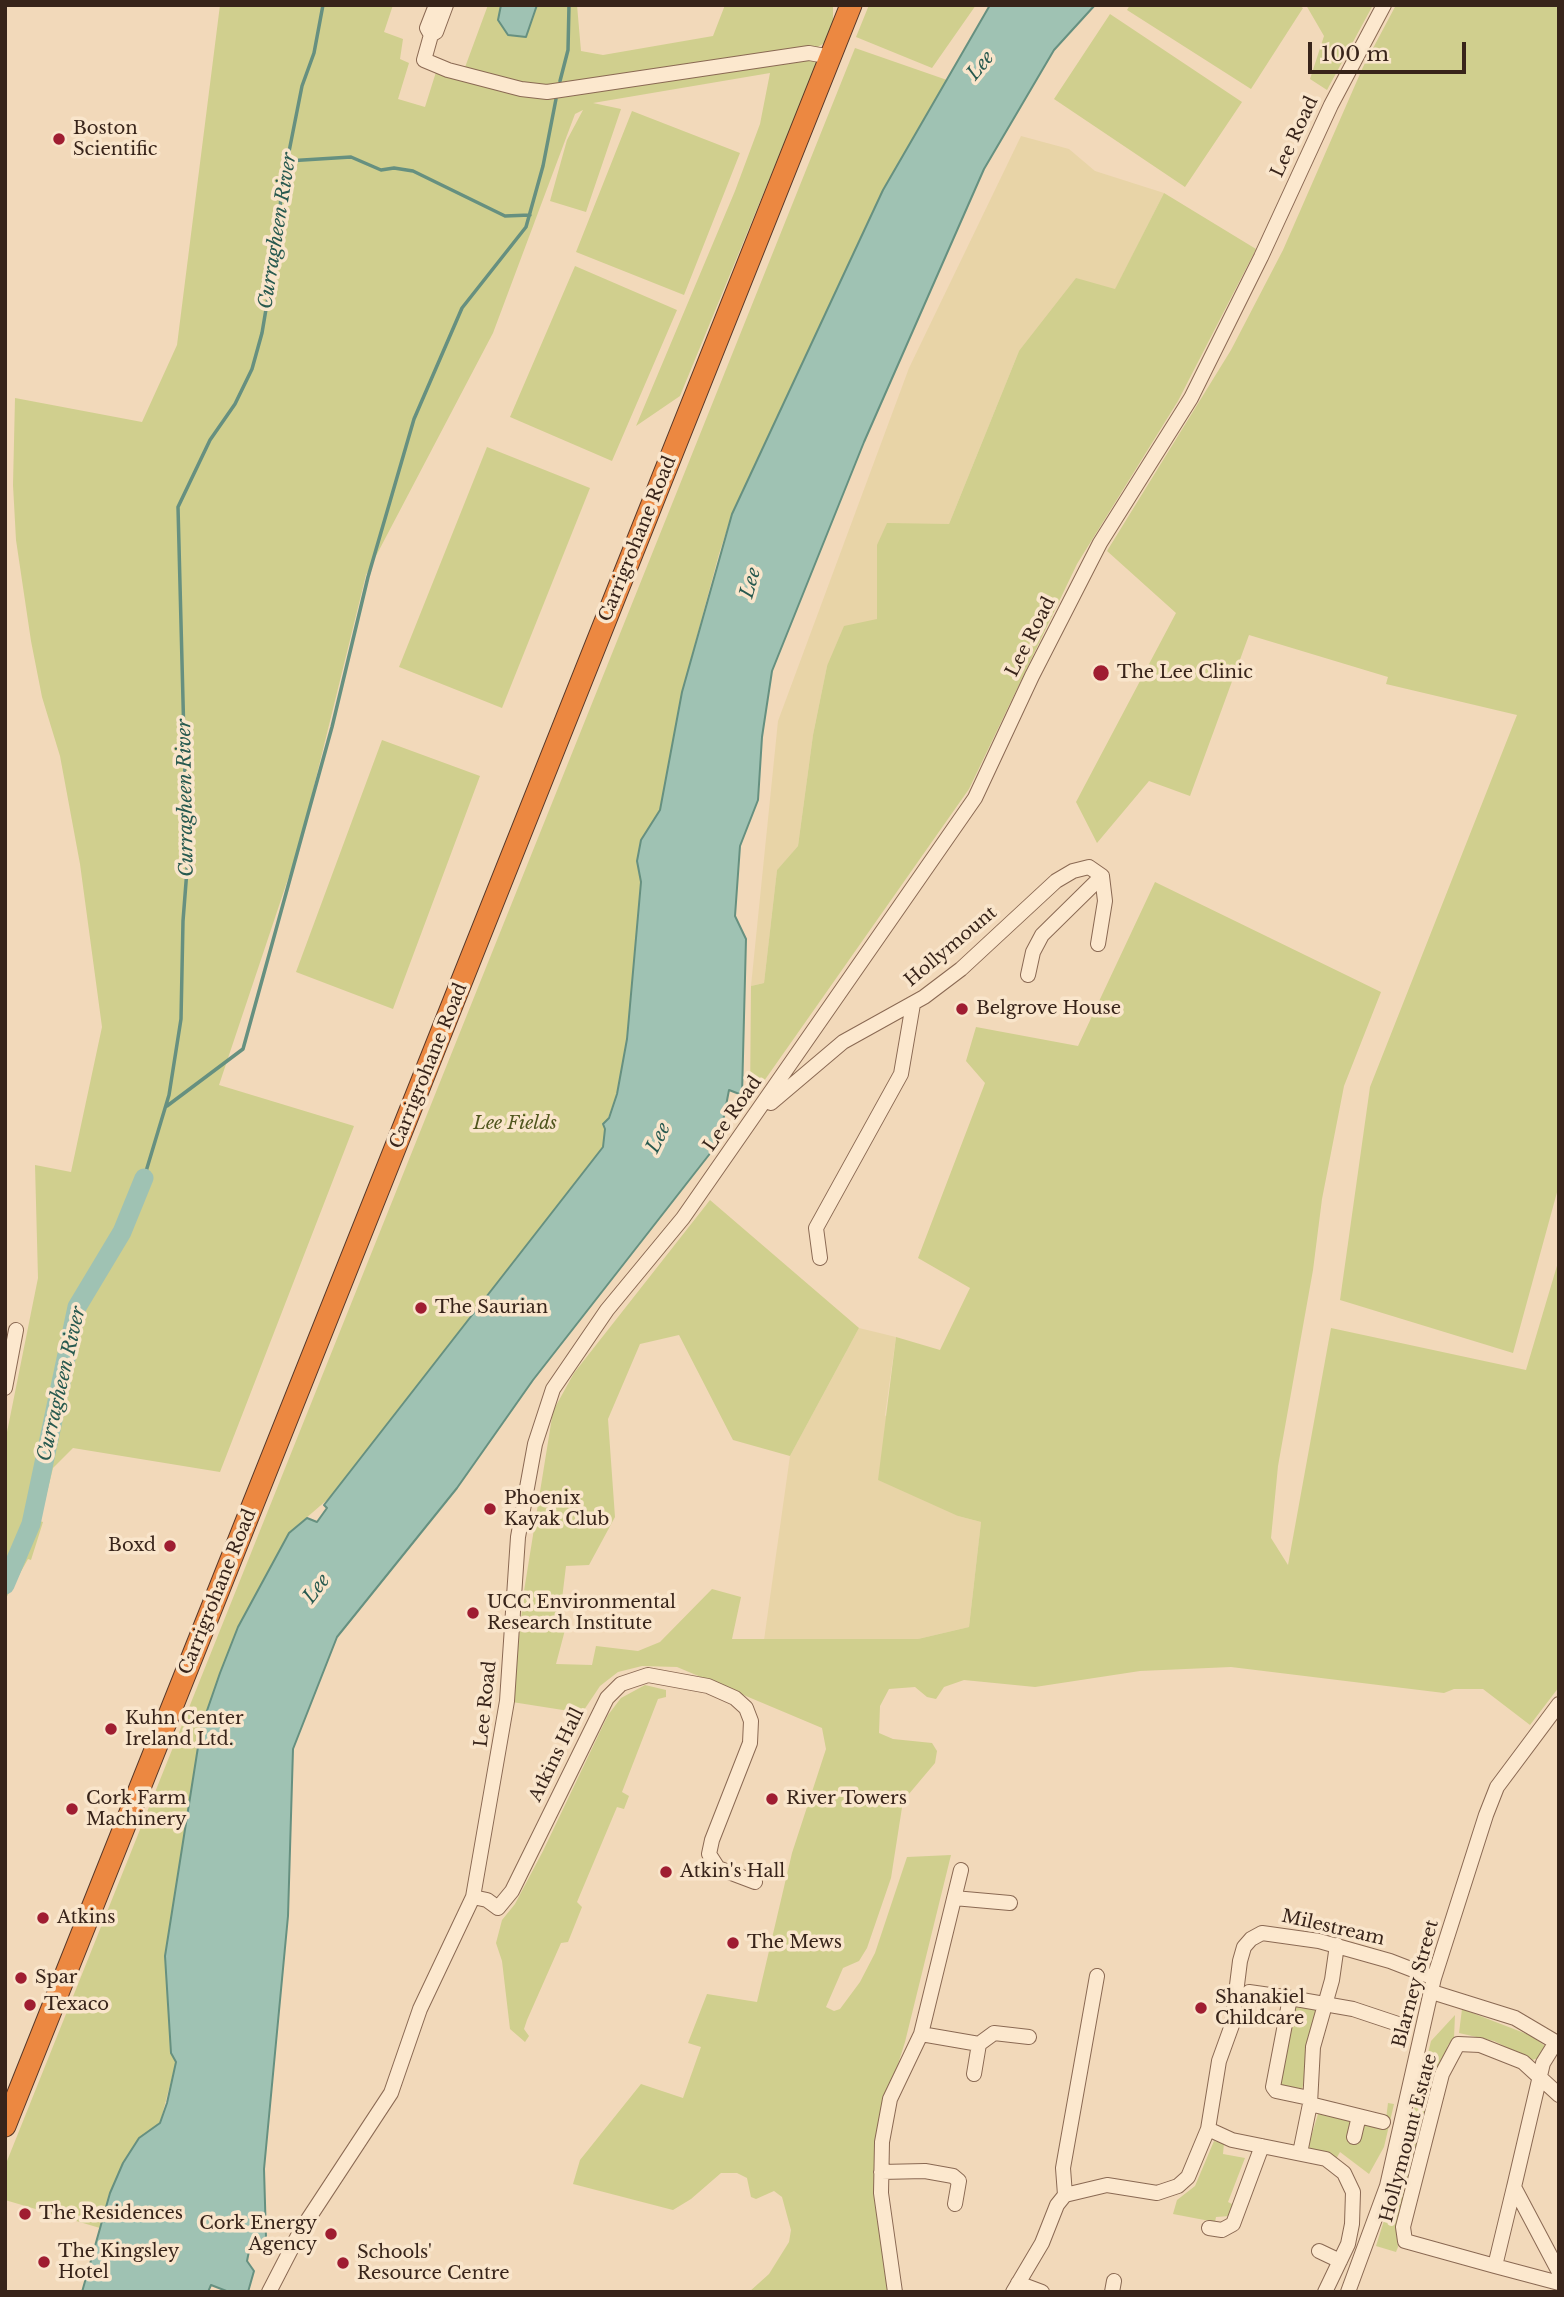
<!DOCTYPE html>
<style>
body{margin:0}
#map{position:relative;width:1564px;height:2297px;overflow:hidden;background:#f2d9ba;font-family:"Libre Baskerville",serif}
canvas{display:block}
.frame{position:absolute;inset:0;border:7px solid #38241a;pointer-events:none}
.scale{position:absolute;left:1308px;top:42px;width:158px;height:32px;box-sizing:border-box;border:4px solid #38241a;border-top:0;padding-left:9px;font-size:21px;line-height:24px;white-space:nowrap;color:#38241a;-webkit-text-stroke:5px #f9e5cb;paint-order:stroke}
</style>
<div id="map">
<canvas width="1564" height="2297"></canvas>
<div class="frame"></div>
<div class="scale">100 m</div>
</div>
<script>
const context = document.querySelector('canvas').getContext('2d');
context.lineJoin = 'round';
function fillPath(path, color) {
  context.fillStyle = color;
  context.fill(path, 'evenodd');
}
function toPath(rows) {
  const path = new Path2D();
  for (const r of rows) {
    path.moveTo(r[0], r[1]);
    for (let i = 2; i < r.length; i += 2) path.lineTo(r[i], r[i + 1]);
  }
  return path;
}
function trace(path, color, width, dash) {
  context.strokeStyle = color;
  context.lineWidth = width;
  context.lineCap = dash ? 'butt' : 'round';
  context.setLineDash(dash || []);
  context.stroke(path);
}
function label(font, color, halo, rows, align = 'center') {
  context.font = font + ' "Libre Baskerville",serif';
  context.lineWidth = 7;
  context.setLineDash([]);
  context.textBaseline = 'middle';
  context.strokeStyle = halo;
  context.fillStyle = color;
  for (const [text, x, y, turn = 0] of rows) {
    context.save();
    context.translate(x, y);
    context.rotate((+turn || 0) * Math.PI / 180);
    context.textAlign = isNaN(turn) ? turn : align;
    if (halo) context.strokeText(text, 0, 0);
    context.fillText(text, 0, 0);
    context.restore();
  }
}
fillPath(toPath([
 [1021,136,1069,149,1095,171,1164,193,1115,290,1019,351,949,524,877,545,877,620,827,666,813,735,798,846,777,870,764,983,751,986,778,721,909,368],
 [859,1328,896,1337,885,1415,958,1516,981,1522,969,1627,918,1639,764,1640,790,1456]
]), '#e8d4a7');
fillPath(toPath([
 [220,5,393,5,384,32,403,39,400,59,409,63,398,99,425,107,436,72,524,93,810,58,817,63,680,396,636,426,735,191,760,124,770,73,593,103,621,109,586,212,550,201,567,140,583,110,575,114,493,333,366,575,300,843,219,1085,354,1126,220,1472,73,1448,53,1468,40,1521,43,1522,31,1560,28,1559,5,1600,5,1442,38,1278,35,1165,71,1172,102,1027,80,864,60,756,42,697,31,641,16,540,13,485,15,398,142,422,177,345],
 [488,5,577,5,581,51,603,55,713,36,725,5,833,5,833,23,826,42,816,48,547,87,520,84,464,70],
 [869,5,976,5,932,68,856,37],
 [1130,5,1298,5,1303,8,1251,89,1127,10],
 [1306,5,1373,5,1327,90,1310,79,1324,36],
 [1396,5,1559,5,1559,1185,1513,1353,1340,1300,1370,1087,1517,715,1386,684,1388,677,1249,635,1190,796,1149,781,1097,843,1076,802,1176,613,1107,551,1231,350,1283,250,1363,67],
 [1110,14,1242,102,1185,187,1054,99],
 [855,48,947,80,883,190,732,514,719,554,682,692,660,810,641,841,637,861,641,882,627,1039,617,1094,605,1126,603,1147,336,1492,289,1533,165,1956,171,2053,176,2062,160,2123,123,2163,100,2228,5,2200,5,2166],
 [632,111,740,153,684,295,576,252],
 [1164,193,1256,249,1178,401,1077,564,969,789,750,1101,751,986,764,983,777,870,798,846,813,735,827,666,844,626,877,619,877,545,887,523,949,524,1019,351,1076,278,1115,289],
 [575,266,677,310,612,461,510,417],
 [487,447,590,488,502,708,399,667],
 [382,740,480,776,393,1009,296,972],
 [1155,882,1381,992,1344,1086,1322,1199,1313,1270,1278,1466,1271,1538,1288,1565,1331,1328,1526,1370,1559,1259,1559,1687,1530,1725,1483,1689,1454,1689,1444,1693,1231,1667,1140,1671,1035,1687,964,1680,944,1687,936,1699,927,1697,915,1687,889,1689,880,1706,879,1733,893,1739,932,1743,937,1751,935,1763,903,1801,891,1878,867,1948,859,1961,843,1968,826,2007,834,2011,840,2009,860,1982,875,1953,907,1857,951,1855,905,2042,882,2115,888,2292,749,2292,769,2274,789,2242,791,2230,782,2197,774,2191,756,2199,751,2197,747,2178,737,2173,721,2173,691,2199,673,2210,573,2184,580,2160,641,2084,683,2098,701,2047,688,2043,707,1994,757,2002,792,1853,826,1749,822,1728,677,1667,642,1666,618,1672,600,1686,582,1713,512,1702,524,1591,553,1411,574,1373,710,1200,859,1328,790,1456,733,1440,679,1335,640,1344,608,1419,615,1517,589,1565,566,1566,562,1599,565,1630,556,1664,592,1665,596,1646,638,1651,660,1642,712,1589,741,1597,732,1639,918,1639,969,1627,981,1522,958,1516,878,1480,896,1337,940,1350,970,1288,918,1258,985,1083,966,1061,976,1027,1078,1046],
 [645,1685,666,1690,666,1697,658,1699,622,1792,629,1796,624,1809,617,1807,577,1902,582,1907,568,1942,561,1943,527,2020,524,2029,529,2036,525,2042,510,2029,502,1961,496,1943,502,1920,515,1904,543,1851,608,1715,621,1698],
 [1292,2006,1315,2006,1317,2010,1302,2090,1282,2087,1278,2082],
 [1462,2009,1532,2036,1545,2046,1539,2058,1532,2060,1494,2041,1459,2033],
 [1455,2015,1454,2038,1448,2045,1436,2081,1396,2231,1398,2247,1396,2252,1376,2246,1397,2179,1431,2041],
 [1388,2103,1394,2104,1384,2147,1369,2174,1340,2152,1336,2159,1309,2148,1307,2143,1309,2143,1319,2111,1348,2119,1352,2125,1385,2127],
 [1214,2141,1224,2143,1223,2154,1245,2158,1228,2202,1236,2206,1230,2216,1216,2217,1215,2222,1173,2214,1177,2200,1195,2186]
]), '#d0cf8e');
const water = toPath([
 [501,5,537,5,526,37,508,35,498,20,501,5],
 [990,5,1095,5,1054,50,984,169,864,442,772,671,762,737,758,800,740,846,735,916,746,939,742,1095,729,1090,719,1142,533,1380,457,1488,337,1637,293,1749,288,1916,264,2169,266,2237,261,2245,249,2251,247,2261,254,2271,248,2292,229,2292,211,2285,208,2292,82,2292,110,2193,123,2163,139,2138,160,2123,167,2103,176,2062,171,2053,165,1956,201,1728,220,1673,238,1627,289,1533,307,1518,317,1522,327,1508,324,1505,603,1147,605,1129,603,1124,609,1118,617,1094,627,1039,641,882,637,861,641,840,660,810,682,692,732,514,883,190,990,5]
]);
fillPath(water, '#9fc2b3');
trace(water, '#669080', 2);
trace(toPath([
 [560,81,568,50,569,5],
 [287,161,351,157,381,170,394,168,413,171,505,216,530,215],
 [167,1106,243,1049,332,727,368,577,414,419,462,308,526,227,543,166,556,99],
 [144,1178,169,1095,181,1019,183,921,189,844,185,778,178,507,210,440,235,404,252,369,262,333,279,232,281,192,302,86,314,53,323,5]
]), '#669080', 3.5);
trace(toPath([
 [5,1585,31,1524,77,1307,122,1232,144,1178]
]), '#9fc2b3', 19);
const minor = toPath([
 [446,5,436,32,431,35,424,60,448,70,521,89,547,92,809,53,831,57],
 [431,35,427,28,436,5],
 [1098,944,1105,901,1102,876],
 [771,1103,843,1042,924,997,961,969,1056,881,1073,871,1089,867,1102,876,1042,935,1033,952,1028,975],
 [820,1258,816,1228,901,1074,913,1004],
 [5,1388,16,1330],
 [473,1897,487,1900,498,1908,512,1891,607,1698,621,1684,648,1675,708,1686,735,1698,746,1708,751,1721,750,1743,712,1840,709,1854,718,1868,755,1882],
 [954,1898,1010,1903],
 [1249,1992,1291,1998],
 [1432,1992,1515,2018,1559,2044],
 [921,2034,979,2044,994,2033,1029,2037],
 [1556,2042,1543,2063,1514,2187,1559,2272],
 [974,2074,979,2044],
 [1309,2098,1276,2091,1273,2087,1290,1998,1353,2009,1404,2026],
 [1310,2104,1383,2122],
 [1208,2129,1232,2140,1326,2159,1344,2173,1353,2192,1352,2224,1348,2244,1325,2292],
 [1354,2137,1359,2116],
 [1300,2153,1310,2104,1313,2047,1332,1980,1337,1945],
 [881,2172,925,2171,953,2176,959,2181,955,2204],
 [1514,2187,1495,2266,1405,2241,1403,2227,1442,2074,1458,2044,1480,2045,1523,2062,1559,2095],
 [1065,2195,1063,2168,1097,1976],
 [1209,2228,1222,2230,1233,2224,1262,2146],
 [1319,2251,1340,2261],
 [1495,2266,1559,2283],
 [1018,2283,1042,2292],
 [269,2292,301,2230,391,2093,420,2009,473,1897,507,1701,518,1537,535,1444,553,1389,607,1310,683,1218,975,798,1032,676,1100,543,1191,398,1261,257,1331,105,1384,5],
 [895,2292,881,2193,882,2142,890,2099,921,2034,961,1870],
 [1013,2292,1042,2243,1057,2205,1065,2195,1107,2185,1157,2193,1178,2186,1188,2177,1208,2129,1219,2061,1232,2025,1240,1961,1244,1947,1251,1939,1262,1933,1319,1941,1390,1961,1434,1978],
 [1112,2292,1114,2281],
 [1348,2292,1387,2186,1434,1978,1486,1815,1497,1787,1559,1704]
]);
const highway = toPath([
 [5,2126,851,5]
]);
trace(minor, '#8a6953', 16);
trace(highway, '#573728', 23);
trace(minor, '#fce8ce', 14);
trace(highway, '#ec8841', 21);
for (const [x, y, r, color] of [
 [59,139,7,"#9f1d31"],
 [1101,673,9,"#9f1d31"],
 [962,1009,7,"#9f1d31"],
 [421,1308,7,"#9f1d31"],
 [490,1509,7,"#9f1d31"],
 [170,1546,7,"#9f1d31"],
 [473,1613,7,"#9f1d31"],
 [111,1729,7,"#9f1d31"],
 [772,1799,7,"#9f1d31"],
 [72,1809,7,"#9f1d31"],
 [666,1872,7,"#9f1d31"],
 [43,1918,7,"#9f1d31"],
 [733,1943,7,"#9f1d31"],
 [21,1978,7,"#9f1d31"],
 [30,2005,7,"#9f1d31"],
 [1201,2008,7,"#9f1d31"],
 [25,2214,7,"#9f1d31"],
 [331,2234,7,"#9f1d31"],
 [44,2262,7,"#9f1d31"],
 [343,2263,7,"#9f1d31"]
]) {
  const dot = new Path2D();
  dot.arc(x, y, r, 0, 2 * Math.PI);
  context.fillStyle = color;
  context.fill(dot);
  trace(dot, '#f9e5cb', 2.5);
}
label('18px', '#38241a', '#f9e5cb', [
 ["Boston",73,129],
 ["Scientific",73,150],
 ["The Lee Clinic",1117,673],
 ["Belgrove House",976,1009],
 ["The Saurian",435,1308],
 ["Phoenix",504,1499],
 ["Kayak Club",504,1520],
 ["Boxd",156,1546,"right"],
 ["UCC Environmental",487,1603],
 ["Research Institute",487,1624],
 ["Kuhn Center",125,1719],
 ["Ireland Ltd.",125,1740],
 ["Cork Farm",86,1799],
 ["Machinery",86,1820],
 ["River Towers",786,1799],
 ["Atkin's Hall",680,1872],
 ["Atkins",57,1918],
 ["The Mews",747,1943],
 ["Spar",35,1978],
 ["Shanakiel",1215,1998],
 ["Childcare",1215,2019],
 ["Texaco",44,2005],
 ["The Residences",39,2214],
 ["Cork Energy",317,2224,"right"],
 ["Agency",317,2245,"right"],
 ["The Kingsley",58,2252],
 ["Hotel",58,2273],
 ["Schools'",357,2253],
 ["Resource Centre",357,2274]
], 'left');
label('18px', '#38241a', '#f9e5cb', [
 ["Lee Road",1295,137,-65],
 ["Carrigrohane Road",638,539,-68],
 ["Lee Road",1031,637,-63],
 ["Hollymount",951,947,-40],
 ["Carrigrohane Road",429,1066,-68],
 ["Lee Road",733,1114,-55],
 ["Carrigrohane Road",218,1592,-68],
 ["Lee Road",486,1704,-84],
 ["Atkins Hall",557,1755,-64],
 ["Milestream",1333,1928,13],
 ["Blarney Street",1416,1984,-75],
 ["Hollymount Estate",1409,2138,-75]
]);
label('italic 18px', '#50561e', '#f9e5cb', [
 ["Lee Fields",515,1124]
]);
label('italic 19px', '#27594f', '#f9e5cb', [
 ["Lee",981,66,-51],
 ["Curragheen River",278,231,-81],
 ["Lee",751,583,-74],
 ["Curragheen River",186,798,-91],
 ["Lee",659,1138,-64],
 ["Curragheen River",62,1384,-77],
 ["Lee",317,1589,-53]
]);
</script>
